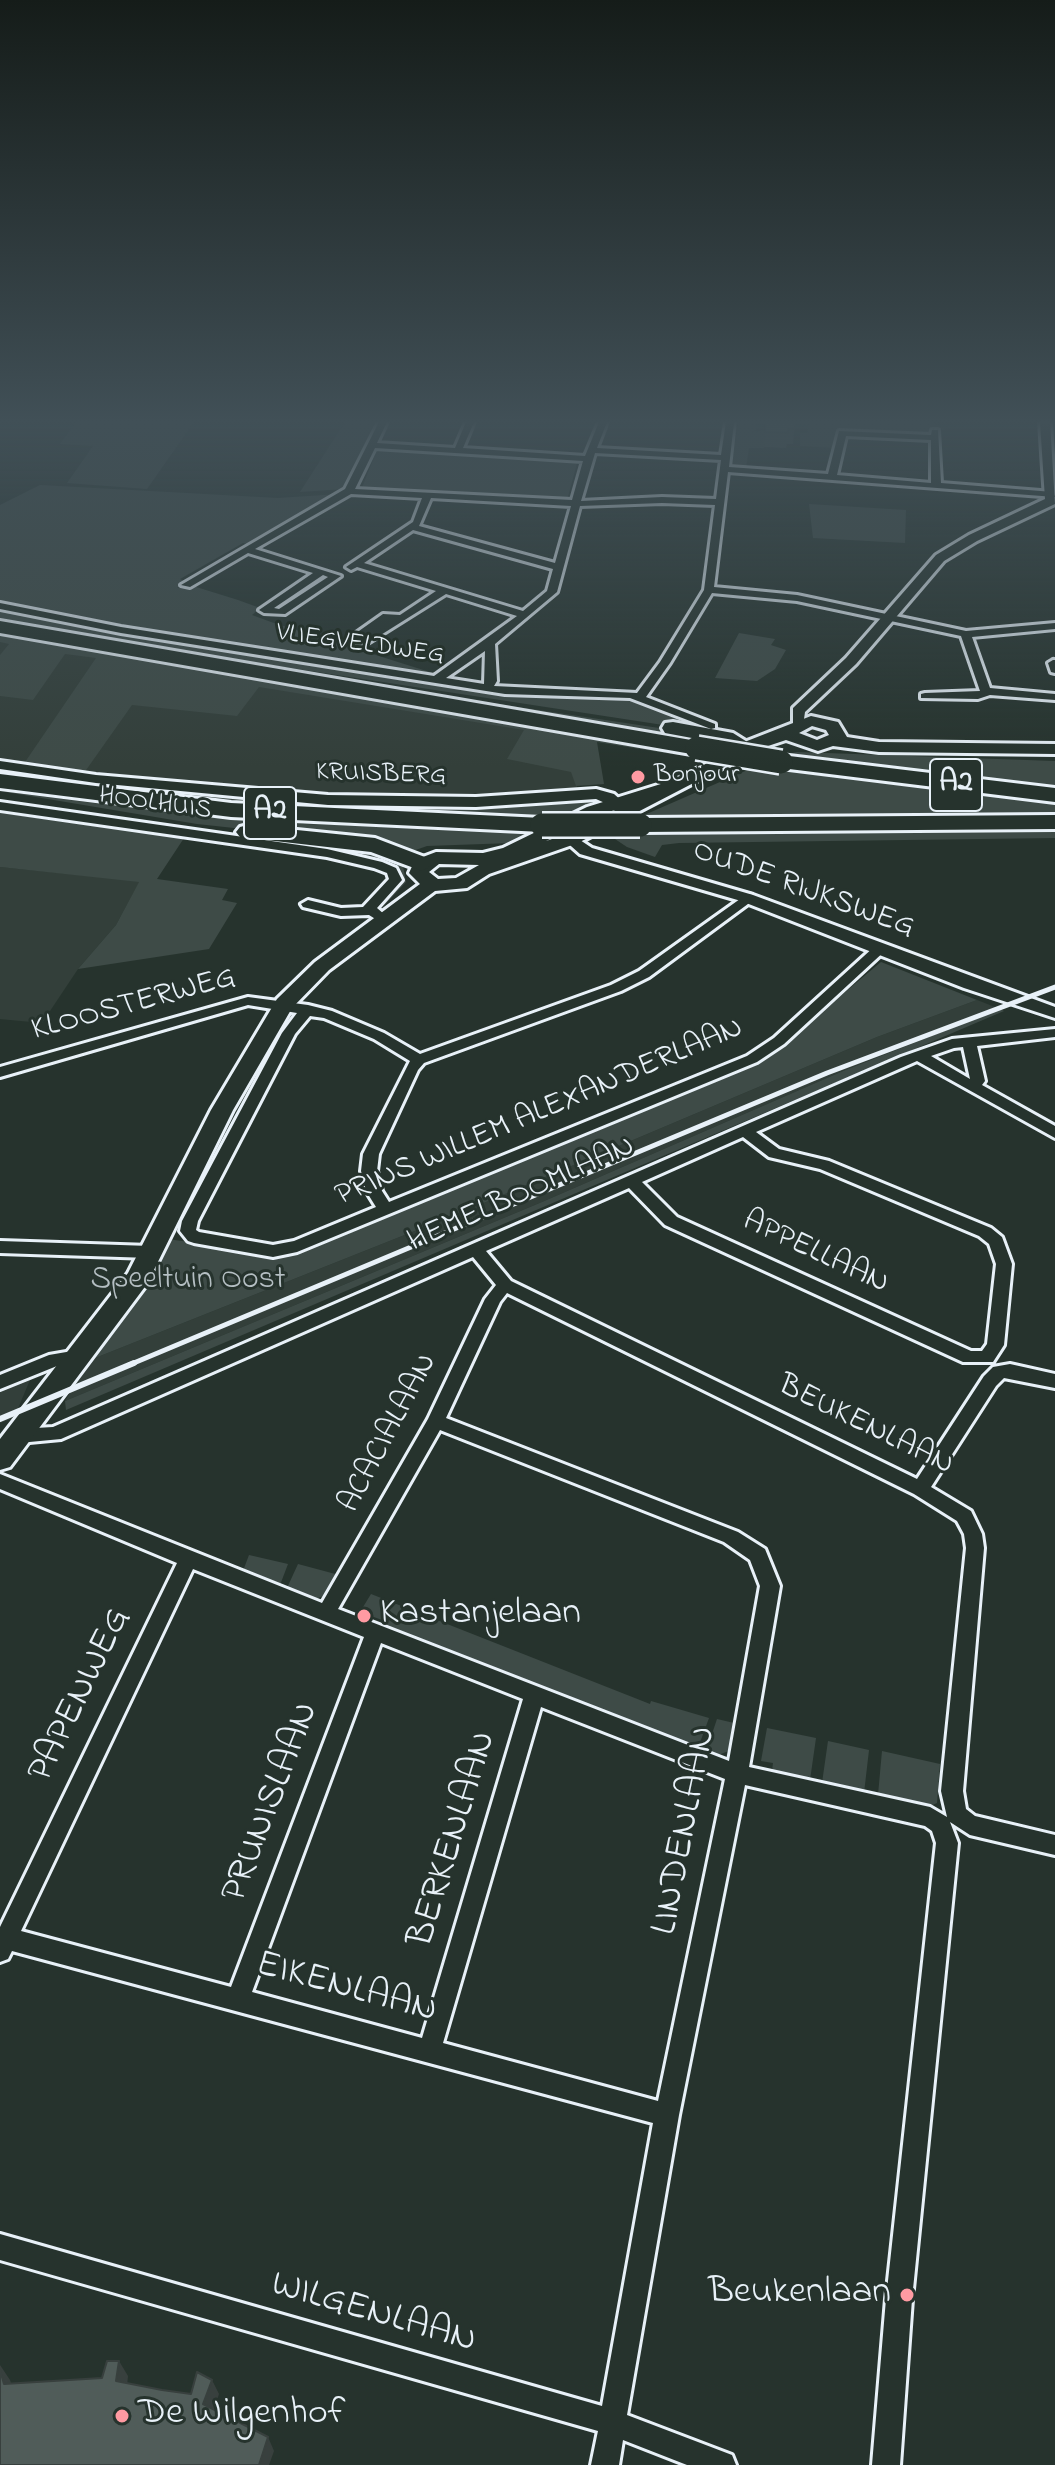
<!DOCTYPE html>
<style>
body{margin:0}
canvas{display:block;background:#26332d}
</style>
<canvas width="1055" height="2465"></canvas>
<script>
const context = document.querySelector('canvas').getContext('2d');
context.lineJoin = 'round';
function fillPath(path, color) {
  context.fillStyle = color;
  context.fill(path, 'evenodd');
}
function toPath(rows) {
  const path = new Path2D();
  for (const r of rows) {
    path.moveTo(r[0], r[1]);
    for (let i = 2; i < r.length; i += 2) path.lineTo(r[i], r[i + 1]);
  }
  return path;
}
function trace(path, color, width, dash) {
  context.strokeStyle = color;
  context.lineWidth = width;
  context.lineCap = dash ? 'butt' : 'round';
  context.setLineDash(dash || []);
  context.stroke(path);
}
function label(font, color, halo, rows, align = 'center') {
  context.font = font + ' "Indie Flower",sans-serif';
  context.lineWidth = 6;
  context.setLineDash([]);
  context.textBaseline = 'middle';
  context.strokeStyle = halo;
  context.fillStyle = color;
  for (const [text, x, y, turn = 0] of rows) {
    context.save();
    context.translate(x, y);
    context.rotate((+turn || 0) * Math.PI / 180);
    context.textAlign = isNaN(turn) ? turn : align;
    if (halo) context.strokeText(text, 0, 0);
    context.fillText(text, 0, 0);
    context.restore();
  }
}
fillPath(toPath([
 [0,635,533,727,571,761,578,791,474,800,329,797,98,776,0,762],
 [0,867,140,881,116,925,78,969,42,1023,0,1019],
 [977,1000,1000,1009,843,1071,542,1202,65,1401,90,1360,460,1213,877,1037],
 [32,1375,14,1418,0,1423,0,1388]
]), '#333f3a');
fillPath(toPath([
 [76,422,194,422,147,489,67,483,93,446,60,444],
 [345,422,377,422,345,489,300,492],
 [738,422,931,422,946,429,933,431,932,435,838,428,835,448,800,446,800,433,807,433,808,425,756,423,756,429,752,432,766,430,765,443,764,448,749,448,746,468,781,472,731,469],
 [378,448,531,458,578,460,567,500,361,490],
 [40,485,278,498,339,494,251,545,243,543,180,579,186,582,177,588,193,586,238,600,260,608,252,615,271,622,436,674,119,629,0,604,0,505],
 [809,504,906,510,905,543,813,538],
 [0,610,163,641,516,696,635,697,693,721,709,732,141,645,0,620],
 [739,633,775,639,771,645,786,650,775,669,757,681,715,678],
 [0,635,426,708,701,753,678,755,597,742,604,784,576,786,571,772,507,759,524,730,259,687,237,716,132,705,84,773,23,765,96,658,65,654,33,700,0,696,0,655,9,644,0,642],
 [370,685,686,732,721,747,484,704],
 [797,752,1055,761,1055,788,780,756],
 [759,765,955,791,1055,800,1055,817,635,819],
 [0,769,153,789,324,803,488,806,591,798,596,800,563,819,281,807,0,775],
 [0,791,163,812,304,824,536,831,511,843,427,846,407,853,364,842,197,824],
 [0,813,184,838,157,879,228,889,222,900,237,903,209,949,78,969,116,925,139,882,0,867],
 [1055,830,1055,838,679,843,662,845,655,857,627,847,609,835],
 [252,837,359,850,399,859,402,861,406,882,378,912,375,909,401,881,395,869],
 [881,962,977,1000,877,1037,460,1213,90,1360,139,1297,167,1239,288,1255,764,1060],
 [1000,1009,1004,1011,66,1410,65,1401,542,1202,843,1071],
 [249,1555,288,1564,280,1585,243,1571],
 [298,1564,339,1575,327,1595,315,1599,287,1588],
 [371,1594,650,1704,651,1701,709,1718,698,1748,383,1625,385,1621,360,1612],
 [717,1719,734,1723,731,1750,716,1756,706,1752],
 [767,1728,816,1738,810,1780,772,1771,773,1763,761,1761],
 [828,1741,869,1750,864,1793,822,1783],
 [882,1751,940,1764,937,1803,928,1807,878,1795]
]), '#3e4b47');
const minor = toPath([
 [379,422,387,422,377,443,455,448,466,422,474,422,463,448,585,456,599,422,607,422,597,448,721,455,726,422,734,422,729,467,828,474,839,431,931,435,932,430,938,430,941,483,1053,492,1055,497,728,472,714,587,797,595,966,631,1055,623,1055,629,972,637,990,688,1055,694,1055,700,990,695,978,699,921,698,921,694,925,693,980,691,961,636,797,601,712,593,670,663,646,697,715,724,715,728,711,729,630,698,505,694,121,633,0,609,0,603,121,627,434,676,517,616,446,594,368,643,349,642,349,638,383,614,400,615,436,591,357,567,351,570,346,567,413,522,422,498,351,494,255,549,341,576,285,614,264,613,259,610,313,573,248,553,190,587,181,585,345,489,379,422],
 [846,436,931,440,931,483,837,475,846,436],
 [375,448,583,461,572,500,355,489,375,448],
 [595,453,721,460,716,499,662,497,581,501,595,453],
 [431,498,571,506,555,563,419,526,431,498],
 [662,503,715,505,704,590,660,662,637,693,494,686,497,681,495,644,557,592,580,506,662,503],
 [413,530,553,569,547,591,523,611,364,563,413,530],
 [323,575,328,577,279,609,274,608,323,575],
 [485,651,484,684,446,678,485,651],
 [1053,660,1055,660,1055,673,1051,672,1048,663,1053,660],
 [0,802,327,849,382,862,396,868,402,880,377,908,392,921,385,925,369,915,341,916,303,907,301,904,308,900,341,908,363,907,389,879,387,873,374,868,327,857,0,810,0,802],
 [747,894,752,895,752,901,649,977,621,991,424,1063,418,1070,379,1154,377,1171,382,1191,389,1202,747,1056,774,1038,875,946,880,945,887,949,784,1044,757,1062,297,1252,273,1257,194,1243,188,1241,180,1231,182,1221,282,1033,297,1013,248,1005,0,1077,0,1067,248,997,308,1005,332,1011,384,1033,420,1054,611,985,639,971,747,894],
 [310,1016,324,1018,374,1039,410,1061,363,1154,361,1171,366,1191,376,1207,294,1241,273,1245,199,1232,196,1230,198,1221,295,1034,310,1016],
 [1055,1029,1055,1037,977,1046,985,1081,982,1085,1055,1126,1055,1138,917,1061,756,1132,779,1149,829,1161,991,1228,1002,1237,1012,1264,1004,1345,993,1362,963,1362,665,1225,629,1188,486,1251,511,1281,917,1479,984,1376,993,1367,1010,1364,1055,1374,1055,1388,1004,1378,996,1386,931,1487,971,1511,982,1534,984,1548,963,1791,966,1809,975,1816,1055,1835,1055,1855,970,1835,950,1822,958,1843,912,2299,900,2465,872,2465,886,2299,936,1843,932,1831,925,1826,745,1785,679,2115,627,2415,732,2455,736,2465,687,2465,623,2440,619,2465,591,2465,598,2431,0,2260,0,2234,602,2406,653,2123,12,1951,8,1959,0,1962,0,1927,177,1563,0,1489,0,1474,322,1603,428,1419,485,1299,496,1285,473,1257,61,1439,19,1443,13,1441,10,1436,13,1431,19,1429,53,1427,901,1057,952,1039,1055,1029],
 [963,1047,970,1079,931,1056,954,1048,963,1047],
 [743,1137,769,1157,820,1169,979,1236,989,1244,996,1264,987,1344,982,1351,971,1351,677,1217,642,1182,743,1137],
 [507,1293,914,1494,957,1521,964,1534,966,1548,941,1791,947,1817,930,1807,749,1767,780,1586,765,1549,738,1532,446,1418,500,1302,507,1293],
 [440,1430,724,1542,750,1560,760,1586,729,1761,338,1609,440,1430],
 [193,1569,364,1637,231,1987,21,1931,193,1569],
 [381,1643,523,1699,422,2038,252,1992,381,1643],
 [541,1707,725,1779,658,2101,443,2043,541,1707],
 [0,1241,150,1246,158,1252,150,1258,0,1253,0,1241],
 [78,1350,84,1351,87,1356,84,1361,57,1366,0,1389,0,1375,49,1355,78,1350]
]);
const tertiary = toPath([
 [1040,422,1050,422,1055,504,977,541,944,561,856,664,805,712,803,726,793,726,793,708,846,658,936,555,969,535,1045,499,1040,422],
 [0,761,96,775,328,795,476,797,596,789,614,794,624,803,616,808,596,799,476,807,328,805,96,783,0,769,0,761],
 [571,834,592,848,753,895,1055,1007,1055,1018,964,988,741,901,580,854,563,839,571,834]
]);
const secondary = toPath([
 [811,716,838,722,847,737,879,742,1055,744,1055,754,879,752,833,746,818,751,786,740,759,749,578,843,489,874,467,888,435,891,329,970,292,1008,233,1110,147,1284,10,1467,0,1470,0,1439,128,1273,211,1110,277,999,315,962,420,884,409,873,415,860,436,852,483,853,503,848,587,807,680,778,747,741,811,716],
 [812,726,826,730,829,735,817,740,799,733,812,726],
 [615,810,564,835,546,841,599,815,615,810],
 [439,864,479,865,456,878,438,879,429,872,439,864]
]);
const motorway = toPath([
 [0,621,697,741,708,748,697,755,0,633,0,621],
 [673,722,733,733,760,750,749,757,719,743,665,733,662,728,665,723,673,722],
 [781,755,1055,788,1055,802,773,767,770,762,773,757,781,755],
 [0,774,231,803,542,818,554,825,542,832,231,817,0,788,0,774],
 [1055,815,1055,829,640,832,628,825,640,818,1055,815],
 [248,825,375,838,430,859,434,864,422,871,371,852,240,837,236,832,240,827,248,825]
]);
trace(minor, '#e8f1f8', 6);
trace(tertiary, '#e8f1f8', 6);
trace(secondary, '#e8f1f8', 6);
trace(motorway, '#e8f1f8', 6);
fillPath(minor, '#26332d');
fillPath(tertiary, '#26332d');
fillPath(secondary, '#26332d');
fillPath(motorway, '#26332d');
trace(toPath([
 [129,1365,827,1073,1055,987]
]), '#e8f1f8', 5);
trace(toPath([
 [0,1419,134,1363]
]), '#e8f1f8', 6);
const motorwayBridge = toPath([
 [697,748,781,762],
 [542,825,640,825]
]);
trace(motorwayBridge, '#e8f1f8', 28, []);
trace(motorwayBridge, '#26332d', 23);
fillPath(toPath([
 [766,422,795,422,793,444,787,444,786,448,764,447]
]), '#454f4d');
fillPath(toPath([
 [119,2361,128,2376,126,2395,116,2381],
 [0,2365,10,2380,16,2398,4,2384,0,2370],
 [212,2380,219,2394,211,2418,203,2404],
 [268,2437,274,2451,269,2465,259,2465]
]), '#38403e');
const building = toPath([
 [766,422,795,422,795,429,788,429,788,433,765,432,766,422],
 [107,2361,119,2361,116,2381,162,2390,191,2394,197,2372,212,2380,203,2404,268,2437,259,2465,0,2465,0,2370,4,2384,102,2378,107,2361]
]);
fillPath(building, '#505c59');
trace(building, '#38403e', 2);
const sky = context.createLinearGradient(0, 0, 0, 767);
sky.addColorStop(0, '#151c19');
sky.addColorStop(0.55, '#415057');
sky.addColorStop(1, '#41505700');
context.fillStyle = sky;
context.fillRect(0, 0, 1055, 767);
for (const [x, y, r, color] of [
 [638,777,8,"#ff9aa2"],
 [364,1616,8,"#ff9aa2"],
 [907,2295,8,"#ff9aa2"],
 [122,2416,8,"#ff9aa2"]
]) {
  const dot = new Path2D();
  dot.arc(x, y, r, 0, 2 * Math.PI);
  context.fillStyle = color;
  context.fill(dot);
  trace(dot, '#26332d', 3);
}
label('26px', '#e8f1f8', '#26332d', [
 ["VLIEGVELDWEG",360,646,8],
 ["KRUISBERG",381,776,2],
 ["HOOLHUIS",155,805,8]
]);
label('26px', '#e8f1f8', '#26332d', [
 ["Bonjour",654,777]
], 'left');
for (const [x, y, w] of [
 [956,785,52],
 [270,813,52]
]) {
  const box = new Path2D();
  box.roundRect(x - w / 2, y - 26, w, 52, 6);
  context.fillStyle = '#26332d';
  context.fill(box);
  trace(box, '#e8f1f8', 2);
}
label('bold 30px', '#e8f1f8', null, [
 ["A2",956,785],
 ["A2",270,813]
]);
label('32px', '#e8f1f8', '#26332d', [
 ["OUDE RIJKSWEG",803,891,20],
 ["KLOOSTERWEG",134,1006,-15],
 ["PRINS WILLEM ALEXANDERLAAN",540,1114,-23],
 ["HEMELBOOMLAAN",522,1196,-24],
 ["APPELLAAN",815,1254,25],
 ["BEUKENLAAN",865,1427,26],
 ["ACACIALAAN",390,1434,-62]
]);
label('32px', '#b5bfc3', '#26332d', [
 ["Speeltuin Oost",188,1282]
]);
label('38px', '#e8f1f8', '#26332d', [
 ["Kastanjelaan",380,1616],
 ["Beukenlaan",891,2295,"right"],
 ["De Wilgenhof",138,2416]
], 'left');
label('38px', '#e8f1f8', '#26332d', [
 ["PAPENWEG",82,1696,-64],
 ["PRUNISLAAN",273,1803,-69],
 ["LINDENLAAN",687,1831,-79],
 ["BERKENLAAN",455,1840,-73],
 ["EIKENLAAN",346,1990,15],
 ["WILGENLAAN",373,2315,16]
]);
</script>
